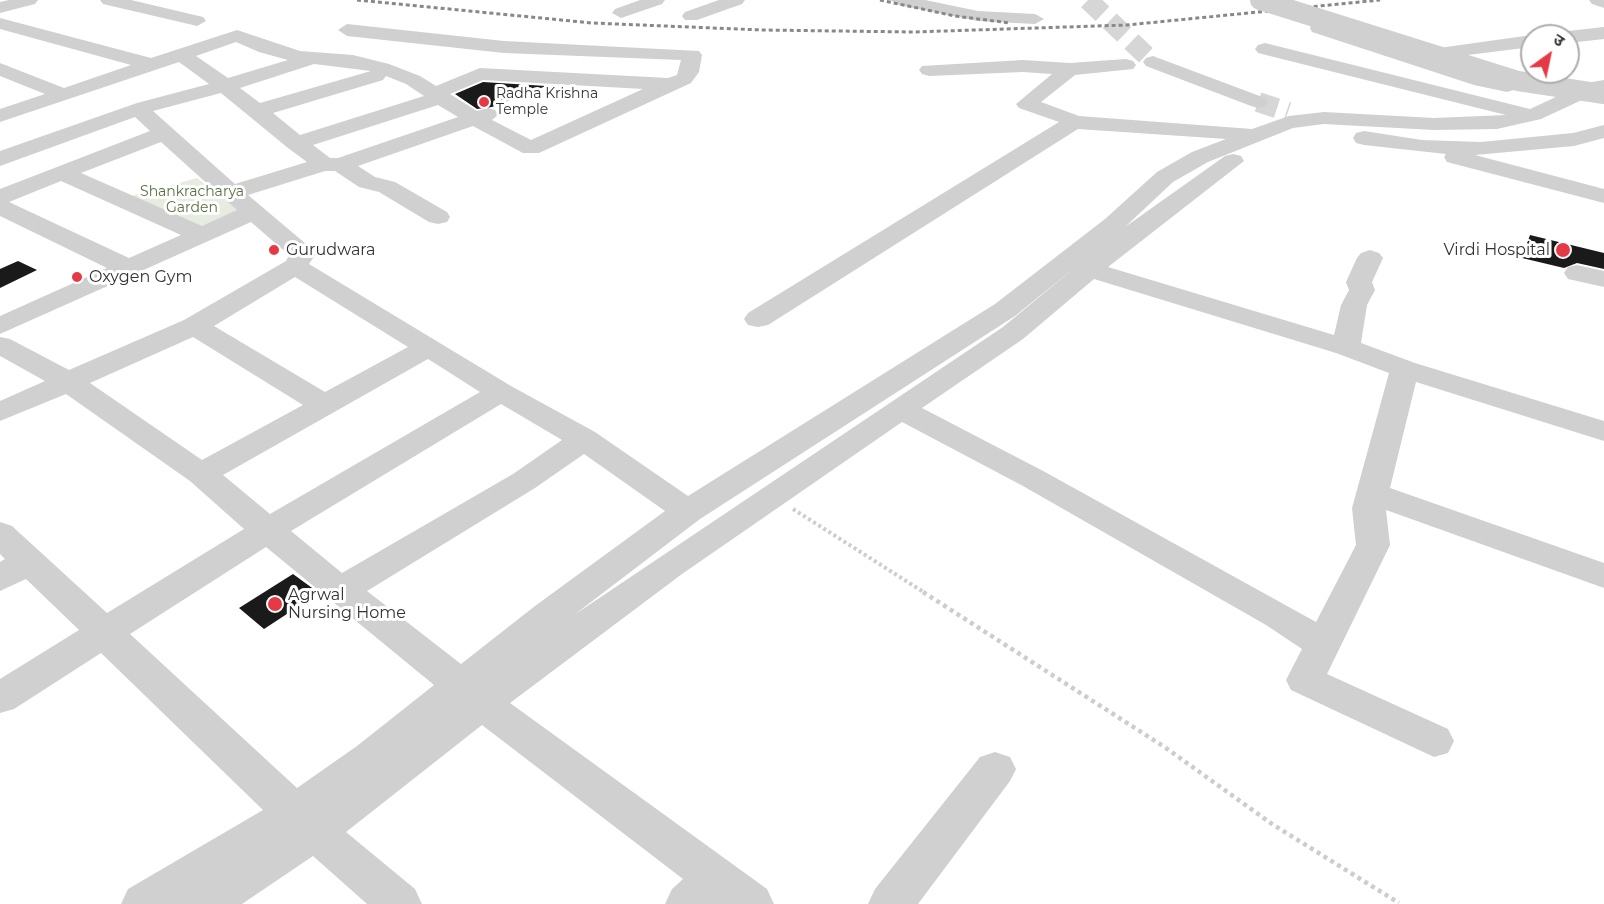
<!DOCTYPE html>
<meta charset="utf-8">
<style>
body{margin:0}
#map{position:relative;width:1604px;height:904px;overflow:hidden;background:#fff;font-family:Montserrat,"Noto Sans Devanagari",sans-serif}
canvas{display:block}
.north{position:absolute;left:1520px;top:24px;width:60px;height:60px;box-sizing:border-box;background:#fff;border:2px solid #adadad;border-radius:50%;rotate:33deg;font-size:16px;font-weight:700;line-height:24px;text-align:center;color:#333}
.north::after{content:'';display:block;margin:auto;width:21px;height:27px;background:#e63946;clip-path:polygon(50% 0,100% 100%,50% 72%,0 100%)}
</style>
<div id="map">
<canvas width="1604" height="904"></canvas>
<div class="north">उ</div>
</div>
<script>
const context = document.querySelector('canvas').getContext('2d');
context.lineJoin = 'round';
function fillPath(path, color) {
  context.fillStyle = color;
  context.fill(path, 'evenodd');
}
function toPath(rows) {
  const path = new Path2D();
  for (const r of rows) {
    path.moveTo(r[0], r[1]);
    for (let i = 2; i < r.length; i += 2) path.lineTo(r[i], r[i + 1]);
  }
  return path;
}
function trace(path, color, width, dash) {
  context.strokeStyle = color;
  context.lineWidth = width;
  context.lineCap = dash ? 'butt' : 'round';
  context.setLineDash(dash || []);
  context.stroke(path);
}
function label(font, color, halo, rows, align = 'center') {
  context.font = font + ' Montserrat,sans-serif';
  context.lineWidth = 6;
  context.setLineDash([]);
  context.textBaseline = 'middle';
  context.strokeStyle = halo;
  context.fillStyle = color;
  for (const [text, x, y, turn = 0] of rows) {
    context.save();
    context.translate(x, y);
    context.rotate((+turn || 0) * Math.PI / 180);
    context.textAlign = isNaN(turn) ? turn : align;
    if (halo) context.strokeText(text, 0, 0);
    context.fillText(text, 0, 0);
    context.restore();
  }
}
fillPath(toPath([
 [197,178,240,212,204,228,131,196]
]), '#e6ecdf');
fillPath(toPath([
 [483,82,546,86,492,107,477,109,455,94],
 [1530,235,1604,253,1604,269,1577,263,1564,268,1522,258],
 [18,261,37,270,0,288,0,269],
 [293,574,319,593,264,629,239,608]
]), '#1a1a1a');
trace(toPath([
 [1088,0,1153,62],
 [1258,102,1288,112]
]), '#d6d6d6', 20, [20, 10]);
trace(toPath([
 [793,509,925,593]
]), '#cdcdcd', 4, [3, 3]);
trace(toPath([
 [923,592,1166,748,1272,824,1399,903]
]), '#cdcdcd', 4.5, [4, 4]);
fillPath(toPath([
 [9,0,38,0,35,4,0,13,0,2,9,0],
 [100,0,131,0,203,17,206,21,197,26,103,4,100,0],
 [640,0,665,0,662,4,621,18,612,13,615,9,640,0],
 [719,0,745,0,742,4,697,20,685,20,682,16,685,12,719,0],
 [890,0,925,0,978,11,1035,14,1044,19,1035,24,978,21,899,5,890,0],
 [1589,0,1604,0,1604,8,1592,4,1589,0],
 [0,18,151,58,237,30,300,51,353,55,389,64,420,76,436,86,480,68,668,78,677,75,681,60,504,53,347,36,338,30,347,24,504,41,699,51,702,55,699,72,691,83,539,153,523,153,473,126,358,166,375,177,395,182,447,212,450,217,447,222,438,224,429,222,379,192,359,187,335,171,325,171,248,195,312,249,316,254,309,264,511,386,595,432,688,496,995,304,1105,219,1157,172,1192,152,1226,139,1078,129,768,325,758,327,748,325,744,319,748,313,1059,122,1019,108,1016,104,1052,74,1023,72,929,76,922,74,919,70,922,66,1023,60,1070,63,1126,59,1133,61,1136,65,1133,69,1075,75,1041,102,1079,116,1252,129,1289,116,1324,112,1434,118,1506,115,1258,53,1255,49,1258,45,1265,43,1530,109,1586,83,1604,80,1604,92,1597,93,1541,119,1497,129,1434,130,1324,124,1293,128,1208,162,1173,182,1125,227,1225,156,1233,154,1241,156,1244,161,1108,267,1334,335,1341,305,1349,290,1346,282,1357,258,1361,253,1370,250,1379,253,1383,258,1372,282,1375,290,1367,305,1361,343,1415,363,1604,421,1604,441,1416,382,1390,488,1604,563,1604,588,1386,510,1390,545,1327,674,1448,729,1454,741,1448,753,1434,757,1291,690,1286,680,1302,649,1266,625,1023,486,902,422,682,574,510,703,767,889,774,904,665,904,672,889,683,879,482,725,346,832,415,889,422,904,367,904,313,856,242,904,121,904,128,889,263,810,101,653,14,709,0,713,0,679,79,630,26,579,0,591,0,562,5,559,0,554,0,522,12,526,107,613,244,529,190,481,66,394,0,421,0,401,45,381,0,356,0,337,10,339,69,370,184,320,286,261,289,255,251,222,0,334,0,316,107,268,0,216,0,189,150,131,135,117,0,166,0,151,137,103,209,84,179,62,0,122,0,109,45,94,0,76,0,63,64,88,131,65,0,29,0,18],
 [236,42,259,52,288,60,228,78,196,56,236,42],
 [314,64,371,71,260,103,240,88,314,64],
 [386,76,406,84,424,96,300,135,273,113,383,80,386,76],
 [483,80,643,89,531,140,492,120,499,114,495,110,488,108,477,111,450,94,483,80],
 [221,93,288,148,307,162,235,184,153,111,221,93],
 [438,105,458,117,338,158,330,158,313,145,438,105],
 [161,142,223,198,237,210,202,226,81,173,161,142],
 [61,181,181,235,129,258,9,202,61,181],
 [1078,265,1003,327,574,615,700,519,1015,316,1078,265],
 [295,277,408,347,325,392,214,326,295,277],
 [1094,279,1336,353,1389,373,1352,508,1356,545,1316,622,1045,472,922,408,1023,339,1094,279],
 [193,337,303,405,202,460,90,383,193,337],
 [428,359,480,392,270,514,223,475,428,359],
 [501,404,562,440,513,474,342,573,291,531,501,404],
 [584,454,665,511,535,606,461,664,367,591,535,488,584,454],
 [266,547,434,685,357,746,297,788,130,634,266,547],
 [1319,22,1410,52,1532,35,1535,36,1532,36,1532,47,1435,59,1485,76,1514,82,1517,86,1514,90,1507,92,1474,85,1312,32,1310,28,1312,24,1319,22],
 [1604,27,1604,39,1568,43,1568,36,1559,36,1568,31,1604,27],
 [1153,56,1265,98,1268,102,1265,106,1258,108,1251,106,1146,66,1143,62,1146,58,1153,56],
 [1604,125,1604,138,1574,146,1475,155,1604,189,1604,203,1447,162,1444,157,1446,154,1364,145,1356,143,1353,138,1356,133,1364,131,1422,140,1481,142,1573,133,1604,125],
 [1577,265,1604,271,1604,287,1568,279,1564,273,1568,267,1577,265],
 [995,752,1010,757,1016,769,1010,781,918,904,868,904,875,889,980,757,995,752]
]), '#d0d0d0');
trace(toPath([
 [357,0,592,23,762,30,914,32,1127,25,1380,0],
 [880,0,955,16,1010,23]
]), '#888', 3, [4, 3]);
trace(toPath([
 [1260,0,1518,81,1604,94]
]), '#d0d0d0', 20);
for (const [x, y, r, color] of [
 [484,102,6,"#e63946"],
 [274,250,6,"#e63946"],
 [1563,250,8,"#e63946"],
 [77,277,6,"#e63946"],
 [275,604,8,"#e63946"]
]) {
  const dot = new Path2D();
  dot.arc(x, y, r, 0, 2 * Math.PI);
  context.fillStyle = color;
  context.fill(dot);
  trace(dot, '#fff', 2);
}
label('14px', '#333', '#fff', [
 ["Radha Krishna",496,94],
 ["Temple",496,110]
], 'left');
label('14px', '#56703f', '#fff', [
 ["Shankracharya",192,192],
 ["Garden",192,208]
]);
label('16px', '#333', '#fff', [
 ["Gurudwara",286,250],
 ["Virdi Hospital",1550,250,"right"],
 ["Oxygen Gym",89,277],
 ["Agrwal",288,595],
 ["Nursing Home",288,613]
], 'left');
</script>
